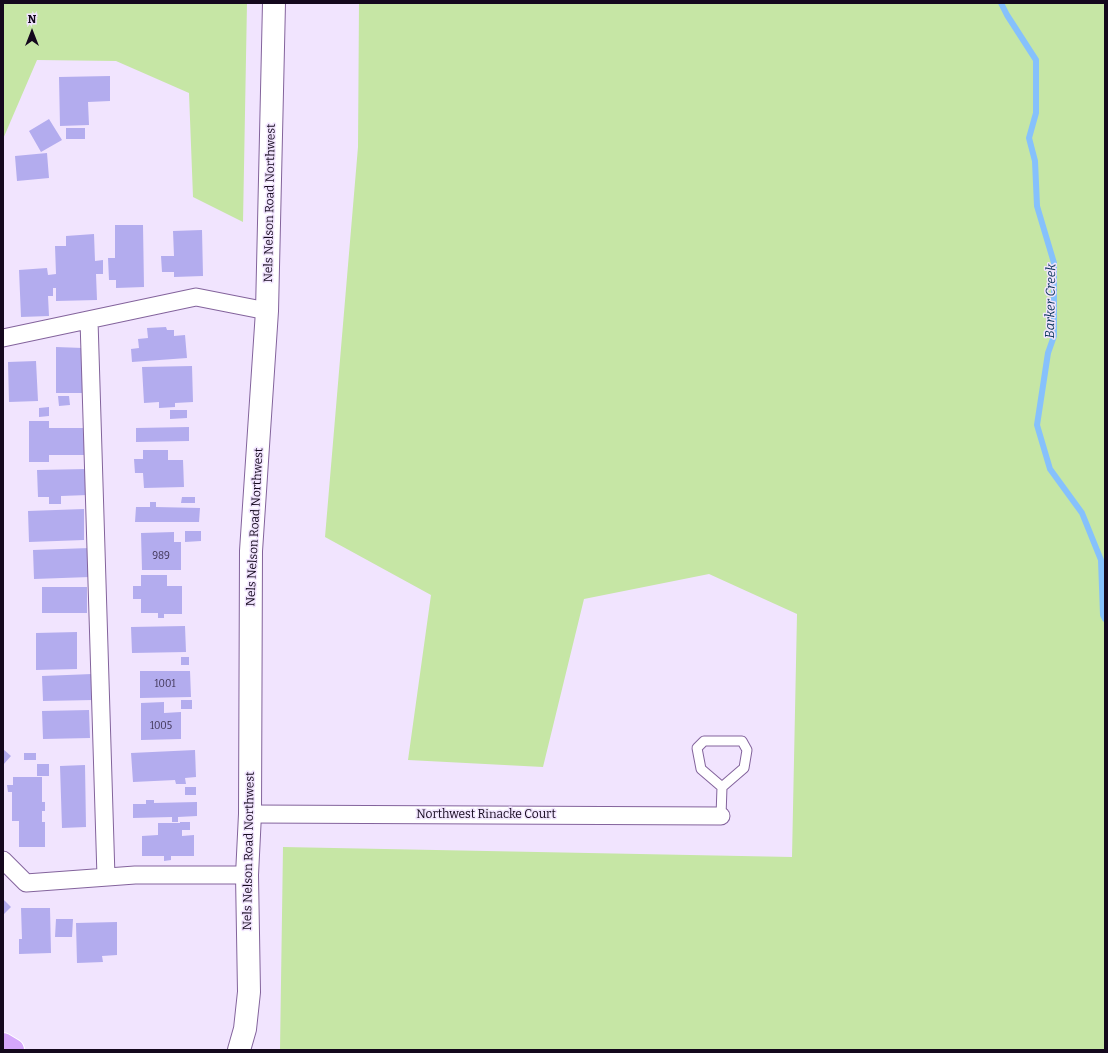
<!DOCTYPE html>
<style>
body{margin:0}
#map{position:relative;width:1108px;height:1053px;overflow:hidden;background:#f1e4fe;font-family:Bitter,serif}
canvas{display:block}
.frame{position:absolute;inset:0;border:4px solid #14081d;pointer-events:none}
.north{position:absolute;left:12px;top:12px;width:40px;height:40px;-webkit-text-stroke:3px #f1e4fe;paint-order:stroke;rotate:0deg;font-size:11px;font-weight:700;line-height:16px;text-align:center;color:#14081d}
.north::after{content:'';display:block;margin:auto;width:14px;height:18px;background:#14081d;clip-path:polygon(50% 0,100% 100%,50% 72%,0 100%)}
</style>
<div id="map">
<canvas width="1108" height="1053"></canvas>
<div class="frame"></div>
<div class="north">N</div>
</div>
<script>
const context = document.querySelector('canvas').getContext('2d');
context.lineJoin = 'round';
function fillPath(path, color) {
  context.fillStyle = color;
  context.fill(path, 'evenodd');
}
function toPath(rows) {
  const path = new Path2D();
  for (const r of rows) {
    path.moveTo(r[0], r[1]);
    for (let i = 2; i < r.length; i += 2) path.lineTo(r[i], r[i + 1]);
  }
  return path;
}
function trace(path, color, width, dash) {
  context.strokeStyle = color;
  context.lineWidth = width;
  context.lineCap = dash ? 'butt' : 'round';
  context.setLineDash(dash || []);
  context.stroke(path);
}
function label(font, color, halo, rows, align = 'center') {
  context.font = font + ' Bitter,serif';
  context.lineWidth = 3;
  context.setLineDash([]);
  context.textBaseline = 'middle';
  context.strokeStyle = halo;
  context.fillStyle = color;
  for (const [text, x, y, turn = 0] of rows) {
    context.save();
    context.translate(x, y);
    context.rotate((+turn || 0) * Math.PI / 180);
    context.textAlign = isNaN(turn) ? turn : align;
    if (halo) context.strokeText(text, 0, 0);
    context.fillText(text, 0, 0);
    context.restore();
  }
}
fillPath(toPath([
 [3,3,247,3,243,222,193,197,189,93,116,61,37,60,3,139],
 [359,3,1105,3,1105,1050,280,1050,283,847,792,857,797,614,709,574,584,599,543,767,408,760,431,595,325,537,358,147]
]), '#c6e6a5');
trace(toPath([
 [1001,3,1007,15,1036,60,1036,113,1029,138,1035,161,1037,206,1054,263,1054,336,1048,353,1037,425,1050,469,1082,513,1101,560,1103,615,1105,619]
]), '#86c1fc', 6);
fillPath(toPath([
 [110,76,110,101,88,102,89,125,60,126,59,77],
 [49,119,62,140,41,152,29,131],
 [66,128,85,128,85,139,66,139],
 [47,153,49,178,17,181,15,156],
 [115,225,143,225,144,287,116,288,116,280,109,280,108,258,115,258],
 [202,230,203,276,174,277,174,272,162,272,161,256,174,256,173,231],
 [94,234,95,261,103,260,103,274,96,274,97,300,56,301,56,288,53,288,53,296,48,296,49,316,21,317,19,270,47,268,48,275,56,274,55,246,66,246,66,236],
 [166,327,167,330,174,330,174,336,185,335,187,358,132,362,131,349,139,348,138,339,148,338,147,328],
 [56,347,83,348,83,393,56,393],
 [36,361,38,401,9,402,8,362],
 [192,366,193,402,175,403,175,407,159,408,159,402,144,403,142,367],
 [58,396,69,396,70,405,59,406],
 [49,407,49,416,39,417,39,408],
 [170,410,187,410,187,418,170,419],
 [29,421,49,421,49,428,86,428,86,455,49,455,49,462,29,462],
 [189,427,189,441,136,442,136,428],
 [143,450,168,450,168,460,183,460,184,487,144,488,143,473,135,473,134,459,143,459],
 [87,469,88,495,61,496,61,504,49,504,49,497,38,497,37,470],
 [182,497,195,497,195,503,181,503],
 [150,502,156,502,156,507,200,508,199,522,135,522,136,507,150,507],
 [84,509,84,540,29,542,28,511],
 [185,531,201,531,201,541,185,542],
 [174,532,174,542,181,542,181,570,142,570,141,533],
 [90,548,90,577,34,579,33,550],
 [141,575,167,575,167,586,182,586,182,614,164,614,164,618,158,618,158,613,141,613,141,599,133,599,133,586,141,586],
 [42,587,87,587,87,613,42,613],
 [185,626,186,652,132,653,131,627],
 [77,632,77,669,36,670,36,633],
 [181,657,189,657,189,665,181,665],
 [140,671,190,671,191,697,140,698],
 [92,674,93,700,43,701,42,676],
 [181,700,192,700,192,709,181,709],
 [164,702,164,713,181,712,181,739,141,740,141,703],
 [89,710,90,738,43,739,42,711],
 [3,749,11,756,3,765],
 [195,750,196,777,185,778,186,784,176,784,175,780,133,782,131,753],
 [24,753,36,753,36,760,24,760],
 [37,764,49,764,49,776,37,776],
 [85,765,86,827,62,828,60,766],
 [13,777,42,777,42,802,45,802,45,811,42,811,42,822,45,822,45,847,19,847,19,821,12,821,12,792,8,792,7,785,13,785],
 [185,787,196,787,196,795,185,795],
 [146,800,154,800,154,803,197,802,197,816,178,817,178,822,172,822,172,817,133,818,133,804,146,804],
 [180,822,190,822,190,830,182,830,182,836,194,835,194,856,171,856,171,860,164,861,164,856,142,856,142,836,158,835,158,823,180,823],
 [3,899,11,907,3,915],
 [21,908,50,908,51,953,19,954,19,939,22,939],
 [56,919,73,919,72,937,55,937],
 [117,922,117,955,102,956,103,962,77,963,76,923]
]), '#b3acee');
const lane = toPath([
 [721,816,722,787,744,768,747,750,742,741,704,741,697,748,701,769,722,787]
]);
const street = toPath([
 [89,320,106,877],
 [3,338,196,297,267,311],
 [250,814,721,816],
 [3,860,26,883,135,875,247,875]
]);
const secondary = toPath([
 [239,1050,245,1029,249,992,247,875,250,814,251,551,267,311,274,3]
]);
const highway = toPath([
 [3,1044,13,1050]
]);
trace(lane, '#83639c', 11);
trace(street, '#83639c', 19);
trace(secondary, '#83639c', 24);
trace(highway, '#fff', 24);
trace(lane, '#fff', 9);
trace(street, '#fff', 17);
trace(secondary, '#fff', 22);
trace(highway, '#d5a6fb', 22);
label('10px', '#3c3151', null, [
 ["989",161,556],
 ["1001",165,684],
 ["1005",161,726]
]);
label('12px', '#14081d', '#f1e4fe', [
 ["Nels Nelson Road Northwest",270,203,-89],
 ["Nels Nelson Road Northwest",255,527,-87],
 ["Northwest Rinacke Court",486,815],
 ["Nels Nelson Road Northwest",249,851,-89]
]);
label('italic 13px', '#073459', '#f1e4fe', [
 ["Barker Creek",1051,301,-89]
]);
</script>
